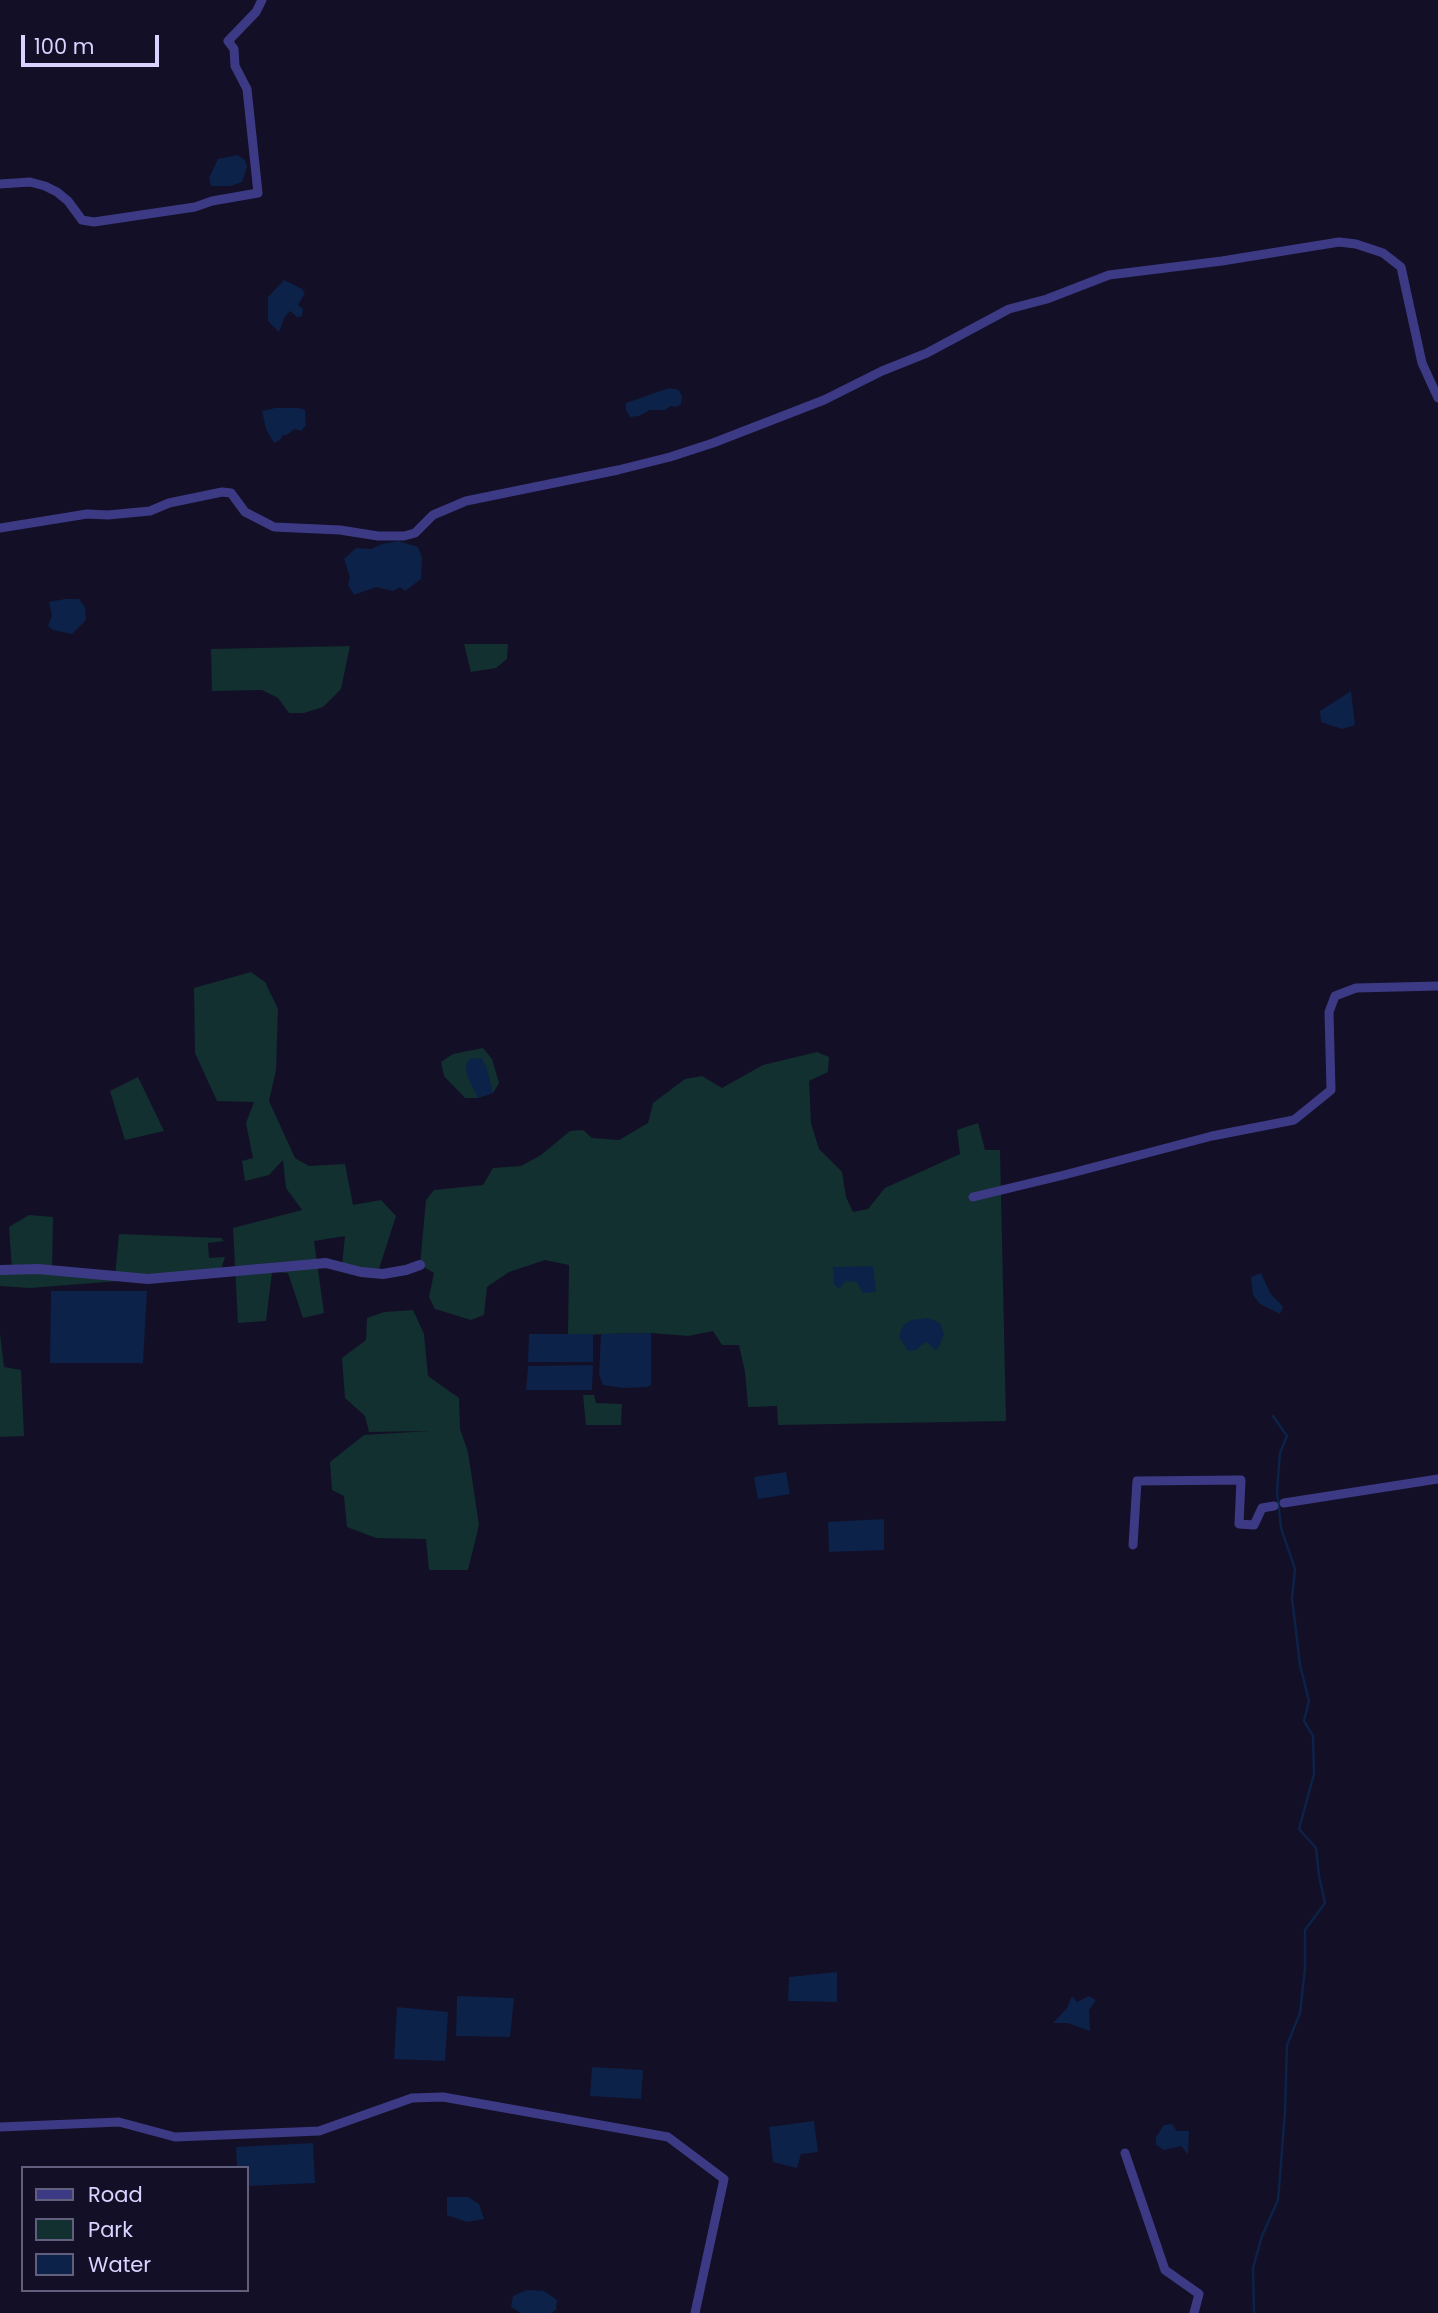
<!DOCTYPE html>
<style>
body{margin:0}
#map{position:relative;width:1438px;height:2313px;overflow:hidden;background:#130f26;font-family:Poppins,sans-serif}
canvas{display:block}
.legend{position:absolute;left:21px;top:2166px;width:228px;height:126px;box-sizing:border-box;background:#130f26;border:2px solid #625e7d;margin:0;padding:9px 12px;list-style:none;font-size:21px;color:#d9d4ff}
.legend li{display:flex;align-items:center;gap:14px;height:35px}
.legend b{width:35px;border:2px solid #625e7d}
.scale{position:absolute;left:21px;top:35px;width:138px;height:32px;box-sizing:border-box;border:4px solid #d9d4ff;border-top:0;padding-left:9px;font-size:21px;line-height:24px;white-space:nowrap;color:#d9d4ff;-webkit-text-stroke:5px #130f26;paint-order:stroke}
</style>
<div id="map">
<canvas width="1438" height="2313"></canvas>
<ul class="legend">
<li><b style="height:9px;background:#3d3a85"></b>Road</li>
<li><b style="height:19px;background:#12302f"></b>Park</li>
<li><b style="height:19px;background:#0c2248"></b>Water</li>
</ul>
<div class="scale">100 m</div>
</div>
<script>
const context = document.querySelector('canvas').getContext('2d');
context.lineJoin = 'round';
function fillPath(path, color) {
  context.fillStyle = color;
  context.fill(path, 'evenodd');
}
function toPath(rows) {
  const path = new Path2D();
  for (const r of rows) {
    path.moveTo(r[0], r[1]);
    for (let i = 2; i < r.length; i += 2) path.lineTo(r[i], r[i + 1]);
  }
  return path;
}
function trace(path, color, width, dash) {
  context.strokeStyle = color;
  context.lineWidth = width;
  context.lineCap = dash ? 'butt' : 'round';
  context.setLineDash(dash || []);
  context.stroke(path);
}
fillPath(toPath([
 [464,644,508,644,507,659,496,668,471,672],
 [350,646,341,689,323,707,304,713,289,713,278,698,262,690,212,691,211,649],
 [251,972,265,982,278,1009,276,1070,269,1101,295,1158,309,1166,345,1164,353,1205,381,1200,396,1216,378,1272,342,1265,345,1236,314,1241,324,1313,303,1318,288,1273,272,1272,266,1321,238,1323,233,1228,302,1210,286,1188,283,1160,269,1175,245,1181,242,1161,253,1158,246,1123,254,1102,217,1101,195,1053,194,988],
 [483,1048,492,1059,499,1083,493,1093,478,1098,465,1098,444,1076,441,1062,453,1054],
 [817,1052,829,1057,828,1072,809,1081,811,1123,819,1149,842,1172,846,1197,853,1212,868,1209,885,1188,960,1154,957,1130,978,1123,985,1150,1000,1150,1006,1421,778,1425,777,1406,748,1407,745,1372,739,1345,722,1345,713,1331,688,1336,651,1333,568,1335,569,1265,545,1260,509,1272,487,1287,484,1315,471,1320,435,1309,429,1297,434,1273,420,1265,426,1200,434,1190,483,1185,493,1168,521,1166,541,1155,570,1131,583,1130,592,1138,619,1140,648,1123,653,1103,685,1079,702,1076,722,1088,763,1065],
 [138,1077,164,1131,125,1140,110,1091],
 [29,1215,53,1217,52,1271,115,1276,119,1234,221,1238,224,1241,208,1243,209,1258,225,1257,220,1273,30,1288,0,1286,0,1270,12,1270,9,1227],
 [413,1310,424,1334,428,1376,459,1398,460,1429,468,1452,479,1525,468,1570,429,1570,426,1539,376,1538,347,1527,344,1496,332,1490,330,1462,364,1435,429,1431,369,1432,365,1416,345,1398,342,1358,366,1340,367,1318,384,1312],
 [0,1333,4,1367,21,1370,24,1436,0,1437],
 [583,1395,594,1395,596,1403,622,1404,621,1425,586,1425]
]), '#12302f');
fillPath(toPath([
 [238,155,245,160,247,167,242,182,230,186,211,186,209,178,218,159],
 [284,280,302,289,305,293,298,305,303,309,302,316,297,317,290,311,284,318,279,332,268,321,268,297],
 [669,388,679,390,682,397,681,404,677,407,671,406,665,410,650,410,639,416,630,417,626,410,626,403],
 [275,408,299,408,305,410,306,425,301,431,294,429,287,435,283,435,280,440,274,443,266,429,262,411],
 [398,541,418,547,422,558,421,579,405,591,400,587,393,591,376,587,354,595,348,585,350,577,344,559,356,548,371,549,382,544],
 [65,599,79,599,85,607,86,620,72,634,53,630,48,626,52,616,49,602],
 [1351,691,1355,725,1342,729,1321,722,1320,711],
 [482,1058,487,1069,493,1093,478,1098,467,1076,466,1065,469,1059],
 [873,1266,876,1292,863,1293,857,1282,846,1281,839,1289,834,1284,833,1267],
 [1261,1273,1270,1293,1283,1307,1280,1314,1260,1304,1253,1295,1251,1277],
 [51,1291,147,1291,143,1363,50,1363],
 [928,1318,940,1323,944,1334,939,1347,935,1350,927,1342,920,1346,917,1350,908,1351,899,1337,903,1325,912,1320],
 [651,1333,651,1385,647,1387,623,1388,603,1385,599,1374,601,1334],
 [529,1334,593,1334,593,1362,528,1362],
 [593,1365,592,1390,526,1390,528,1366],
 [786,1472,790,1494,758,1499,754,1477],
 [884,1519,884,1550,829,1552,828,1522],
 [837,1972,837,2002,788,2001,789,1977],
 [457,1996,514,1998,510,2037,456,2036],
 [1072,1996,1077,2002,1089,1996,1096,2000,1089,2010,1090,2031,1067,2023,1053,2023,1067,2008],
 [397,2007,448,2012,445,2061,394,2059],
 [592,2067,643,2070,641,2099,590,2096],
 [814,2121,818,2152,801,2154,797,2168,773,2162,769,2127],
 [1172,2124,1177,2131,1189,2131,1188,2155,1181,2146,1164,2150,1156,2145,1156,2137,1164,2125],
 [313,2143,315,2183,247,2186,247,2168,237,2168,236,2147],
 [447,2197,468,2197,479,2204,484,2219,467,2222,447,2215],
 [527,2290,544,2291,557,2300,556,2310,552,2313,521,2313,511,2307,513,2296]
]), '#0c2248');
trace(toPath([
 [1254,2313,1253,2268,1262,2236,1278,2200,1285,2112,1287,2045,1300,2013,1305,1968,1305,1930,1325,1903,1319,1876,1316,1848,1299,1829,1314,1774,1313,1736,1304,1721,1309,1701,1300,1665,1292,1598,1295,1569,1281,1528,1277,1491,1280,1453,1287,1436,1273,1416]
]), '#0c2248', 2.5);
trace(toPath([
 [0,184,30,182,45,186,57,192,68,201,82,220,94,222,195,207,212,201,258,193,247,89,235,66,234,49,228,41,256,12,262,0],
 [0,528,87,514,108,515,150,511,169,503,222,492,231,493,245,512,274,527,340,530,378,536,404,536,415,533,433,515,466,501,618,470,670,457,713,443,824,400,882,371,927,353,1009,309,1047,299,1109,275,1222,261,1339,242,1356,244,1383,253,1401,267,1422,363,1438,398],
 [973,1197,1064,1175,1212,1136,1294,1120,1331,1090,1329,1012,1335,996,1356,988,1438,986],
 [1284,1503,1438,1479],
 [1133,1545,1137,1481,1241,1480,1239,1524,1254,1525,1262,1508,1274,1506],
 [0,2127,119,2122,175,2137,319,2131,412,2098,443,2097,668,2137,724,2179,695,2313],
 [1125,2153,1165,2270,1199,2294,1194,2313]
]), '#3d3a85', 9);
trace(toPath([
 [0,1270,38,1269,148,1279,326,1263,361,1272,383,1274,406,1270,420,1265]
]), '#3d3a85', 10);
</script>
